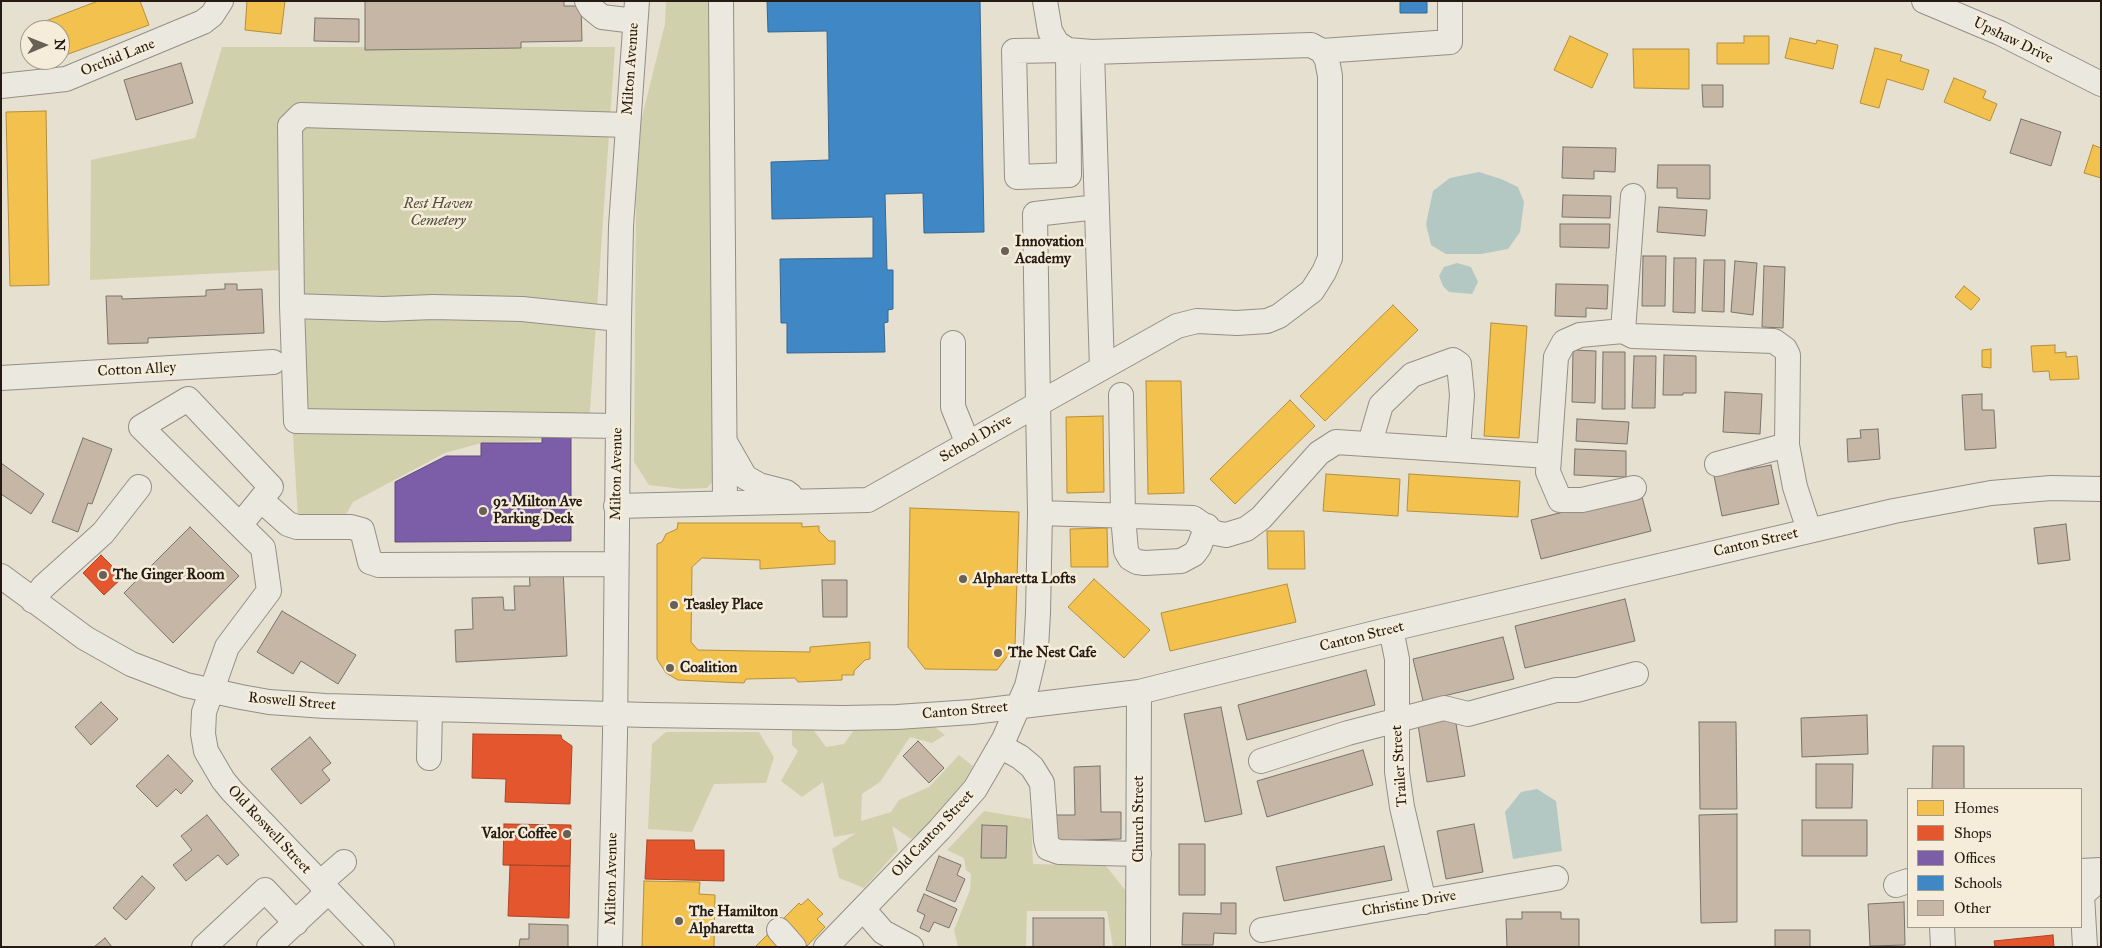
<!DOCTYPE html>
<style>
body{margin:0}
#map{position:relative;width:2102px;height:948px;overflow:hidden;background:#e6e0d0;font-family:"IM FELL Great Primer",serif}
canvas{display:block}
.frame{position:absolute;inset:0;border:2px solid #251b14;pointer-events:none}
.legend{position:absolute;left:1907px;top:788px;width:175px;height:140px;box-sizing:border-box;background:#f5edda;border:1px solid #a2998b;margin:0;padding:6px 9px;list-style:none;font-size:15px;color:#251b14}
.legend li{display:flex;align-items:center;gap:10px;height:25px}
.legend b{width:25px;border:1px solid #a2998b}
.north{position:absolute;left:20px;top:20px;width:50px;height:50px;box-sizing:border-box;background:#f5edda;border:1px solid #a2998b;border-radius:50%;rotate:89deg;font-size:14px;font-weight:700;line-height:20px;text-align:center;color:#251b14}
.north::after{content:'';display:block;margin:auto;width:18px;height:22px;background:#696056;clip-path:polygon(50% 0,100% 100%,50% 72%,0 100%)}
</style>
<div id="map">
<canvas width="2102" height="948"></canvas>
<div class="frame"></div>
<ul class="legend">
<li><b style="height:14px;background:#f2c14e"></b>Homes</li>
<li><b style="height:14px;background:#e4572e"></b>Shops</li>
<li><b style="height:14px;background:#7b5ea7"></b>Offices</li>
<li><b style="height:14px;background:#3f88c5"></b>Schools</li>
<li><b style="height:14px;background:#c6b6a6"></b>Other</li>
</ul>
<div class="north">N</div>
</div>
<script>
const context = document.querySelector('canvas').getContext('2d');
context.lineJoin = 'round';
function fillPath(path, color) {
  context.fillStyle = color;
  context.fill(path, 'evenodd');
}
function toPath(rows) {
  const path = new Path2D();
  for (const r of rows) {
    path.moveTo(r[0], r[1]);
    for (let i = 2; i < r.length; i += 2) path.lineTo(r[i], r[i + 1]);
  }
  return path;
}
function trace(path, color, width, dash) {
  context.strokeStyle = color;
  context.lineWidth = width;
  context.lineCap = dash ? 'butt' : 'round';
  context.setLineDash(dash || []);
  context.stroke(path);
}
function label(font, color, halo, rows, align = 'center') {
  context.font = font + ' "IM FELL Great Primer",serif';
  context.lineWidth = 5;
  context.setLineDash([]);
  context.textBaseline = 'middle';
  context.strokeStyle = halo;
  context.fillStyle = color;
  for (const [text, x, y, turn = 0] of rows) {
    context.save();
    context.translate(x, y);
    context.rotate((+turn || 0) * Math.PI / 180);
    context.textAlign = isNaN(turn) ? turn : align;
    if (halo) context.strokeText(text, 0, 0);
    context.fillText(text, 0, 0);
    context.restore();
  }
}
fillPath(toPath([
 [666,1,712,1,719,475,707,488,682,489,649,485,634,462,636,201,641,121,665,24],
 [222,47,615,47,589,424,542,425,541,440,481,443,445,453,353,502,345,516,298,518,283,270,90,280,91,160,195,138],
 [859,723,893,723,899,729,931,724,945,735,932,743,910,737,880,782,862,794,861,821,891,812,899,800,929,787,959,755,973,766,948,809,911,839,892,826,898,850,864,888,839,878,832,849,856,833,834,837,823,782,802,797,781,781,798,751,792,745,792,729,812,728,826,747,844,744],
 [666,732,759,732,774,757,766,783,714,784,692,832,648,829,652,744],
 [984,811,1031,819,1033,864,1106,866,1126,891,1127,947,1113,947,1107,911,1027,911,1026,947,958,947,954,930,970,890,971,874,966,870,964,858,947,850]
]), '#d1d0ad');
fillPath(toPath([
 [1479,172,1501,179,1518,187,1524,202,1520,232,1508,249,1481,254,1446,254,1431,245,1426,224,1433,191,1450,178],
 [1457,263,1471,267,1478,282,1472,294,1449,292,1443,286,1439,276,1444,267],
 [1537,789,1556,801,1562,851,1513,859,1505,812,1521,792]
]), '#b3c7c3');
const homes = toPath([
 [98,1,140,1,149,25,60,57,60,30,46,30,43,22,98,1],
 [247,1,285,1,281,34,245,30,247,1],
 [1570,36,1608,54,1592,88,1554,70,1570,36],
 [1744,36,1769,36,1769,64,1717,64,1717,43,1744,43,1744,36],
 [1790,38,1816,44,1817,40,1838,45,1833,69,1785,58,1790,38],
 [1875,48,1902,55,1900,61,1929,70,1923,90,1887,79,1879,108,1860,103,1875,48],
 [1633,49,1689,49,1689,89,1634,88,1633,49],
 [1954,78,1986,91,1983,98,1997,104,1990,121,1944,102,1954,78],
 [46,111,49,285,10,286,6,112,46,111],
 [2093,145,2101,148,2101,178,2084,173,2093,145],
 [1964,286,1980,299,1971,310,1955,297,1964,286],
 [1393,305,1418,330,1325,421,1300,396,1393,305],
 [1491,323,1527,326,1519,438,1484,436,1491,323],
 [2055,345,2055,353,2066,352,2066,357,2077,356,2079,379,2050,380,2049,371,2033,372,2031,346,2055,345],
 [1991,349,1991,368,1982,367,1982,350,1991,349],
 [1146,381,1181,381,1184,493,1148,494,1146,381],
 [1290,400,1315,426,1235,504,1210,479,1290,400],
 [1103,416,1104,492,1067,493,1066,417,1103,416],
 [1326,474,1400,479,1398,516,1323,511,1326,474],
 [1409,474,1520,481,1518,517,1407,511,1409,474],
 [910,508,1019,512,1015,646,997,670,925,669,908,647,910,508],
 [678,523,802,523,802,527,819,526,819,531,829,541,835,541,835,564,760,569,760,560,702,558,692,567,691,642,698,650,810,652,810,647,870,642,870,659,865,660,854,671,854,675,842,675,842,680,798,682,795,678,746,679,744,683,678,680,666,673,657,659,657,544,662,542,666,534,677,529,678,523],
 [1107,528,1108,567,1071,567,1070,529,1107,528],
 [1267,531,1304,531,1305,569,1268,569,1267,531],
 [1094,579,1150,630,1124,658,1068,607,1094,579],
 [1287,584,1296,622,1170,651,1161,613,1287,584],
 [644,881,700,882,699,894,715,895,714,947,642,947,644,881],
 [808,899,823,914,817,919,825,927,806,947,755,947,799,903,801,905,808,899]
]);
fillPath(homes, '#f2c14e');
trace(homes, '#b48f3d', 1);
const shops = toPath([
 [101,555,123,577,104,595,83,573,101,555],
 [473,734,561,735,562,739,572,746,570,804,505,802,506,779,472,778,473,734],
 [504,824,571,825,570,866,503,865,504,824],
 [647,840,694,840,695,850,724,850,724,881,645,879,647,840],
 [510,865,570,866,569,918,508,916,510,865],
 [2053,935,2054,947,1995,947,1994,941,2053,935]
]);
fillPath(shops, '#e4572e');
trace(shops, '#ab4526', 1);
const offices = toPath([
 [542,436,571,436,571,541,395,542,395,482,446,456,481,456,481,443,542,443,542,436]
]);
fillPath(offices, '#7b5ea7');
trace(offices, '#614a7b', 1);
const schools = toPath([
 [767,1,980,1,984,232,924,233,923,193,885,194,887,270,893,270,893,309,888,310,888,322,884,323,885,352,787,353,787,323,781,323,780,259,873,258,873,217,772,219,771,162,829,160,827,31,768,32,767,1],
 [1400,1,1427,1,1427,13,1400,13,1400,1]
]);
fillPath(schools, '#3f88c5');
trace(schools, '#376790', 1);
const building = toPath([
 [365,1,564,1,564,6,581,6,582,41,521,42,521,48,365,50,365,1],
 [315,18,359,19,359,42,314,41,315,18],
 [181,63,193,103,136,120,124,80,181,63],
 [1702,85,1723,85,1723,107,1703,107,1702,85],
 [2021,119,2061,132,2051,166,2010,153,2021,119],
 [1563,147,1616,148,1615,172,1594,171,1594,179,1562,178,1563,147],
 [1658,165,1710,165,1710,199,1677,198,1677,188,1657,188,1658,165],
 [1563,195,1611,196,1610,218,1562,217,1563,195],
 [1659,207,1707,210,1705,236,1657,232,1659,207],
 [1560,224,1610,224,1609,248,1560,247,1560,224],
 [1643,256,1666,256,1665,306,1642,306,1643,256],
 [1674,258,1696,258,1695,313,1673,312,1674,258],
 [1704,260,1725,260,1724,312,1702,311,1704,260],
 [1735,261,1757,263,1753,315,1731,312,1735,261],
 [1764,266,1785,267,1783,328,1762,327,1764,266],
 [225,284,237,284,237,290,262,289,264,333,148,338,148,343,108,344,106,296,122,296,122,299,206,296,206,290,225,289,225,284],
 [1556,284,1608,285,1607,309,1586,308,1586,317,1555,316,1556,284],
 [1573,350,1596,351,1595,403,1572,402,1573,350],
 [1603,352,1625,352,1625,409,1602,409,1603,352],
 [1664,355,1696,356,1696,393,1683,393,1683,395,1663,395,1664,355],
 [1634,356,1656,356,1655,408,1632,408,1634,356],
 [1725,392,1762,394,1760,434,1723,432,1725,392],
 [1982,394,1982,410,1994,410,1996,448,1965,450,1962,395,1982,394],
 [1577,419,1629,422,1627,444,1576,441,1577,419],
 [1878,429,1880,459,1848,462,1847,439,1861,438,1860,430,1878,429],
 [83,438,112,449,92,504,88,503,78,532,52,522,83,438],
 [1575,449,1626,451,1626,477,1574,475,1575,449],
 [1,463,44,494,31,514,1,494,1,463],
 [1771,465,1779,504,1722,516,1714,476,1771,465],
 [1641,493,1651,531,1541,559,1531,520,1641,493],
 [2066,524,2070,560,2038,564,2034,528,2066,524],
 [190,527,239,576,173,643,124,593,190,527],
 [563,568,567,656,456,662,455,630,473,629,472,598,503,597,504,610,515,610,514,586,530,586,529,570,563,568],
 [822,580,847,580,847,617,823,617,822,580],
 [1625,599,1635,641,1525,668,1515,626,1625,599],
 [282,611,356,655,338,684,301,661,293,674,257,652,282,611],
 [1503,637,1514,679,1423,701,1413,659,1503,637],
 [1366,670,1375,705,1247,740,1238,705,1366,670],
 [101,702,118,719,91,745,75,727,101,702],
 [1221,707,1242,814,1205,822,1184,714,1221,707],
 [1867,715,1868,754,1802,757,1801,718,1867,715],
 [1455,718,1465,776,1427,782,1418,725,1455,718],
 [1699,722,1736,722,1737,809,1700,809,1699,722],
 [310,737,331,763,322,770,330,780,301,804,271,769,310,737],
 [918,741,944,768,929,783,903,756,918,741],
 [1933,746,1964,746,1964,789,1932,789,1933,746],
 [1363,750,1373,785,1267,817,1257,781,1363,750],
 [168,755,193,781,181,794,176,789,157,807,136,786,168,755],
 [1816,764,1853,764,1852,808,1816,808,1816,764],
 [1100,766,1101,812,1121,812,1121,839,1055,841,1055,815,1075,815,1074,767,1100,766],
 [1737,814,1737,922,1701,923,1699,815,1737,814],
 [207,815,239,855,227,865,218,855,186,881,173,865,192,850,181,836,207,815],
 [1802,820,1867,820,1867,856,1802,856,1802,820],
 [1474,824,1483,872,1446,879,1437,831,1474,824],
 [982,825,1007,826,1006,858,981,858,982,825],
 [1179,844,1205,844,1205,895,1179,895,1179,844],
 [1384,846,1392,880,1284,901,1276,867,1384,846],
 [939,856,961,865,957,875,965,879,955,902,926,890,939,856],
 [142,876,155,888,126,920,113,908,142,876],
 [924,894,957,909,949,928,934,922,929,932,920,928,925,915,917,911,924,894],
 [1904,902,1905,945,1870,946,1868,904,1904,902],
 [1221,903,1236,903,1236,934,1214,933,1213,945,1182,945,1183,913,1221,914,1221,903],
 [1522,912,1561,912,1561,919,1579,919,1579,947,1507,947,1506,919,1522,919,1522,912],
 [1033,918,1104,918,1104,947,1033,947,1033,918],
 [529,924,568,925,568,947,519,947,520,939,529,939,529,924],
 [1775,930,1810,930,1810,947,1775,947,1775,930],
 [105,938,112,947,94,947,105,938]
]);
fillPath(building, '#c6b6a6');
trace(building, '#79746c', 1);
const minor = toPath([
 [587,1,591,8,602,17,635,21],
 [721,1,725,503],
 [1045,1,1050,31,1057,43,1068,50,1092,52,1102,368],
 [1924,1,2000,33,2101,84],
 [1068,50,1069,175,1017,177,1014,51,1068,50],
 [1322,51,1450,42,1450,1],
 [1092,52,1311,45,1322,51,1327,60,1330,76,1330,258,1324,272,1312,291,1279,316,1267,321,1237,323,1197,321,1177,326,1038,404,1035,214,1097,207],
 [1,86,66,79,203,22,212,15,221,1],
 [1633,196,1623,331,1633,336,1774,341,1785,349,1788,355,1787,445,1795,487,1809,530],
 [292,306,383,309,433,307,522,309,619,319],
 [1623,331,1580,335,1564,342,1556,357,1548,472,1560,500,1582,500,1634,488],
 [953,343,953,407,968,444],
 [1,378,273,362],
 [1121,395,1123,516,1126,551,1130,558,1137,562,1145,563,1181,561,1194,554,1199,547,1207,526],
 [618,426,296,421,292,306,290,126,301,115,627,125],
 [725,442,745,477,759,485,786,492,790,495],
 [1370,443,1381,405,1412,375,1453,360,1459,364,1462,395,1458,449],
 [1717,464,1787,445],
 [261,500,288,524,297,527,351,527,362,530,370,562,379,565,615,564],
 [616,506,868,500,1038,404,1040,513,1038,613,1036,648,1027,686,1004,739,975,789,940,829,826,947],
 [1040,513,1193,518,1215,533,1226,535,1246,529,1261,518,1319,453,1336,442,1549,456],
 [240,525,271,487,188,399,141,427,263,548,269,591,227,647,204,712,203,734,206,751,223,780,232,791,382,947],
 [1,576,85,638,131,664,186,685,241,697,269,702,325,706,647,715,843,718,897,717,972,712,1139,692,1391,629,1894,511,1991,493,2051,488,2101,489],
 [33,601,43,587,103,533,139,487],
 [1391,629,1397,659,1397,772,1402,807,1424,902],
 [1000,746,1020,757,1032,767,1042,783,1046,840,1048,848,1059,852,1139,854],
 [429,758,430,709],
 [1261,761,1348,733,1444,708,1468,714,1556,690,1577,690,1636,674],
 [2081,871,2101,870],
 [320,883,344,862],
 [1896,885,1908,881],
 [863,909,883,932,911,947],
 [1942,927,1943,947],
 [779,930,794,947],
 [1262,930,1556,878],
 [204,947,265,890,296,923],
 [269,947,328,892],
 [610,947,615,735,619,319,621,226,637,1],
 [1138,947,1139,692],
 [2085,947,2082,895,2101,878]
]);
trace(minor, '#948f85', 26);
trace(minor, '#ebe8e0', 24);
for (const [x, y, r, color] of [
 [1005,251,5,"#696056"],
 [483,511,5,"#696056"],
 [103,575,5,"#696056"],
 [963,579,5,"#696056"],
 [674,605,5,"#696056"],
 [998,653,5,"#696056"],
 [670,668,5,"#696056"],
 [567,834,5,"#696056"],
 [679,921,5,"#696056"]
]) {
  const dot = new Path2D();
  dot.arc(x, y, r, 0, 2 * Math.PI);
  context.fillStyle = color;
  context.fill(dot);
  trace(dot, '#f5edda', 2);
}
label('15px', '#251b14', '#f5edda', [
 ["Upshaw Drive",2013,41,26],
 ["Orchid Lane",118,58,-22],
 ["Milton Avenue",631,69,-86],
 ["Cotton Alley",137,370,-3],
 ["School Drive",976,439,-30],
 ["Milton Avenue",617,474,-89],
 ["Canton Street",1756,543,-13],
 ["Canton Street",1362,637,-14],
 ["Roswell Street",292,702,5],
 ["Canton Street",965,711,-5],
 ["Trailer Street",1400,766,-94],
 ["Church Street",1139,819,-90],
 ["Old Roswell Street",269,830,47],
 ["Old Canton Street",933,834,-47],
 ["Milton Avenue",612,879,-89],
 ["Christine Drive",1409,904,-10]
]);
label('italic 15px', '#544d3a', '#f5edda', [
 ["Rest Haven",438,204],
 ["Cemetery",438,221]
]);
label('bold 15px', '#251b14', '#f5edda', [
 ["Innovation",1015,242],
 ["Academy",1015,259],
 ["92 Milton Ave",493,502],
 ["Parking Deck",493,519],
 ["The Ginger Room",113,575],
 ["Alpharetta Lofts",973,579],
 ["Teasley Place",684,605],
 ["The Nest Cafe",1008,653],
 ["Coalition",680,668],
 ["Valor Coffee",557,834,"right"],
 ["The Hamilton",689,912],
 ["Alpharetta",689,929]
], 'left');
</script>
